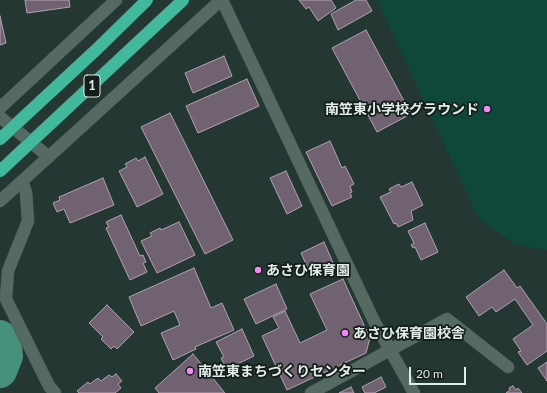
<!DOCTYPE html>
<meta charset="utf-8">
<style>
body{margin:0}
#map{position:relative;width:547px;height:393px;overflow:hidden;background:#243732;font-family:Lato,sans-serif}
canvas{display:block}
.scale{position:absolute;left:409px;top:367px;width:57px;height:18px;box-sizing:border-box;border:2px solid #e1ede9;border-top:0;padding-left:5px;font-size:12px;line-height:14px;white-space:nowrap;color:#e1ede9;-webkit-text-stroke:3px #141d1a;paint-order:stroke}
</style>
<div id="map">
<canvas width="547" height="393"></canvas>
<div class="scale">20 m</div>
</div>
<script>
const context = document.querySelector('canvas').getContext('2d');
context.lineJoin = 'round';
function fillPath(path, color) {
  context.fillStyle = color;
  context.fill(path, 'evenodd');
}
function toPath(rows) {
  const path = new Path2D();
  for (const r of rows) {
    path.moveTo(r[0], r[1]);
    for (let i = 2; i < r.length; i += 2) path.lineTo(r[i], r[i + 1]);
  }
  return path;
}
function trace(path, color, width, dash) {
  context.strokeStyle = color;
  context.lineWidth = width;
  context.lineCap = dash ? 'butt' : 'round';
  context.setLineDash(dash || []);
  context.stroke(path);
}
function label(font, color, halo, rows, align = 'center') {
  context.font = font + ' Lato,"Noto Sans JP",sans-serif';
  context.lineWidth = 3.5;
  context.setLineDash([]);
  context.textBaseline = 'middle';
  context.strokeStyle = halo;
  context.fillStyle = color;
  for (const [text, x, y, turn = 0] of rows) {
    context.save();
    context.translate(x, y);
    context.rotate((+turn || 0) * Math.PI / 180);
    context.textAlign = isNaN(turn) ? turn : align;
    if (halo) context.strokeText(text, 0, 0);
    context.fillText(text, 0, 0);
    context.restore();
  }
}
fillPath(toPath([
 [377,0,547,0,547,250,514,244,478,217]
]), '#0f483b');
trace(toPath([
 [0,337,5,346,6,356,0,371]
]), '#46907c', 34);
const building = toPath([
 [25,0,69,0,70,7,27,13,25,0],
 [299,0,331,0,336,8,318,21,309,7,306,9,299,0],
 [356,0,366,0,372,11,338,30,331,14,356,0],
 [0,16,6,43,0,45,0,16],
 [366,30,411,114,377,132,332,48,366,30],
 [224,56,232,76,193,93,185,73,224,56],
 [247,79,259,106,198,133,186,106,247,79],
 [170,113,233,240,205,254,141,127,170,113],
 [330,141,342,168,345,166,354,184,350,186,352,192,350,193,352,197,332,206,306,152,330,141],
 [145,157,163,194,137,207,119,171,127,167,125,164,136,158,138,161,145,157],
 [286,171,302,206,287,214,270,178,286,171],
 [103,178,114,205,70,223,64,209,57,212,53,203,60,200,59,197,103,178],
 [412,182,423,205,411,211,413,220,398,227,396,223,394,224,380,197,391,192,389,189,399,184,401,187,412,182],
 [121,215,140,256,143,255,146,262,143,263,147,272,130,280,106,228,109,227,106,222,121,215],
 [179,222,195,255,157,273,141,241,152,236,150,233,160,228,161,230,179,222],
 [425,223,438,252,421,260,415,247,413,248,411,245,414,243,408,231,425,223],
 [324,242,334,265,311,275,301,253,324,242],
 [194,268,211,308,222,303,234,330,195,347,196,349,173,360,161,333,180,325,174,311,141,326,129,297,194,268],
 [504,270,517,288,520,286,547,324,547,351,527,365,518,352,521,351,513,339,533,325,515,299,496,312,492,307,479,316,466,297,504,270],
 [343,279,370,338,366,353,287,390,262,336,279,328,273,317,285,311,300,343,327,330,310,294,343,279],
 [276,284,287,309,256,324,244,299,276,284],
 [107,305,134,332,117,349,114,346,111,349,101,339,103,337,89,323,107,305],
 [242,329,254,356,229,368,228,365,225,366,221,358,224,357,216,342,242,329],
 [193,354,225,393,159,393,155,388,193,354],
 [547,362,547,381,538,368,547,362],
 [116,374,122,381,118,384,121,388,115,393,79,393,77,391,88,382,90,384,98,378,101,381,109,375,112,377,116,374],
 [381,377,386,387,374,393,365,393,362,387,381,377],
 [513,386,516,390,518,388,522,393,506,393,510,390,509,388,513,386],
 [351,387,354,393,339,393,351,387]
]);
fillPath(building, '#706270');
trace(building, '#b1a2b1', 1);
const minor = toPath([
 [222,0,374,321,414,393],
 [0,108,116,0],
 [0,117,49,157],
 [22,182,26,192,28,221,8,271,6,299,49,386,55,393],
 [0,201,221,0],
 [311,393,447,319,508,367]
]);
trace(minor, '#43554f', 13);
trace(minor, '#556a63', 12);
const highwayBridge = toPath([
 [0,139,97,49,147,0],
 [0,171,183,0]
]);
trace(highwayBridge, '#43554f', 13, []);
trace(highwayBridge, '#42b99d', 12);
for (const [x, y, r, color] of [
 [487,109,4,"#f18af4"],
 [258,270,4,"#f18af4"],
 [345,333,4,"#f18af4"],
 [190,371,4,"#f18af4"]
]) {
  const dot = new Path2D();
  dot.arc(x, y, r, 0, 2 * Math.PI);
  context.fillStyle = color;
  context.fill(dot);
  trace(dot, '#141d1a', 1.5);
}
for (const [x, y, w] of [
 [92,86,16]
]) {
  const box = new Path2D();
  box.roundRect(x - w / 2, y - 11, w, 22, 3);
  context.fillStyle = '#141d1a';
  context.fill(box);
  trace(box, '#e1ede9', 1);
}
label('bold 13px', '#e1ede9', null, [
 ["1",92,86]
]);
label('bold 14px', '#e1ede9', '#141d1a', [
 ["南笠東小学校グラウンド",479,109,"right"],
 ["あさひ保育園",266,270],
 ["あさひ保育園校舎",353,333],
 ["南笠東まちづくりセンター",198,371]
], 'left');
</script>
